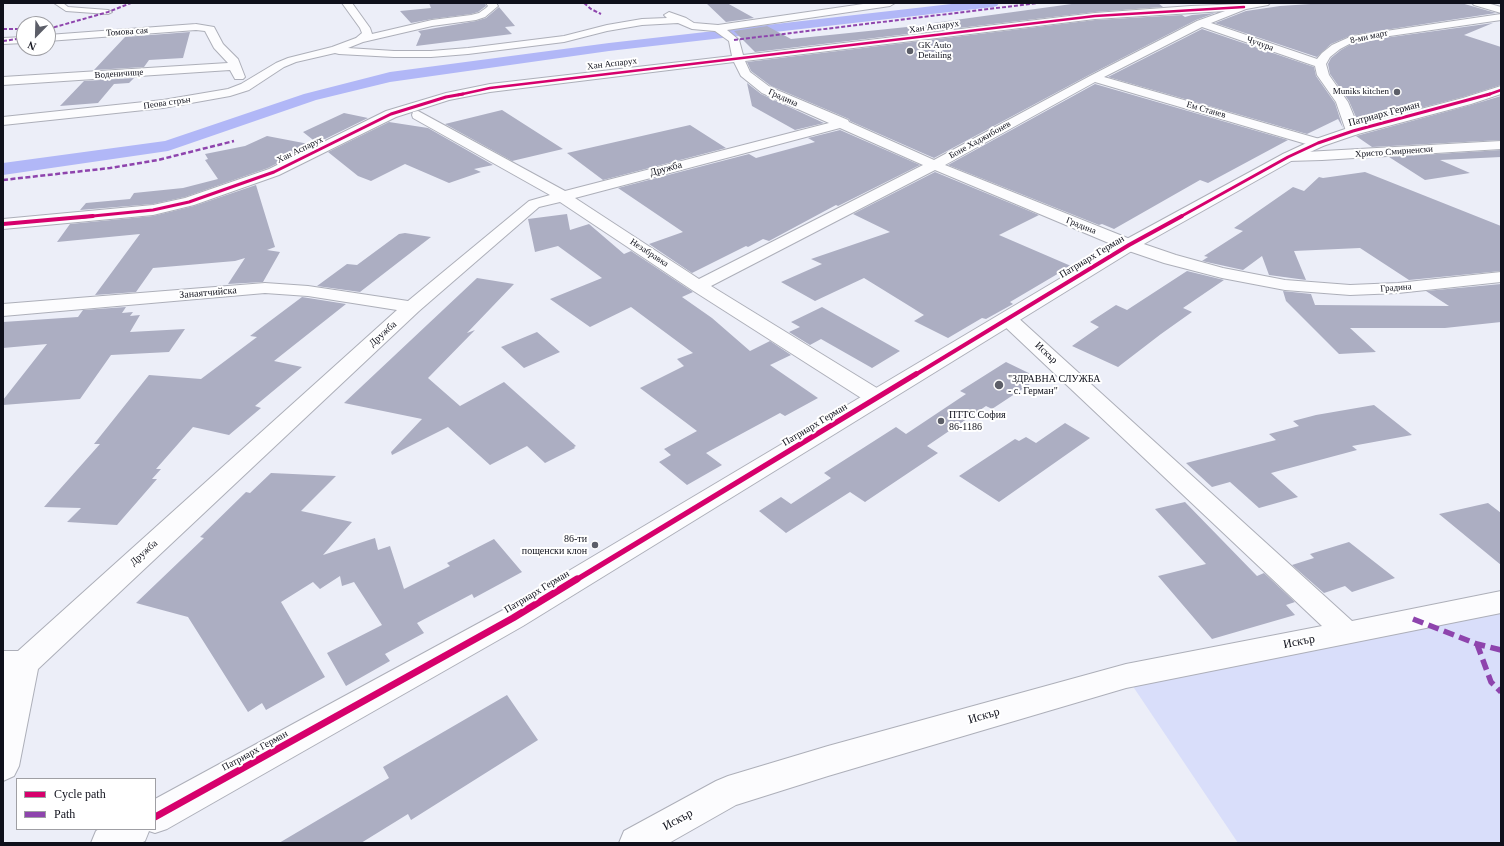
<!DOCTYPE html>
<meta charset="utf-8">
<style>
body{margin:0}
#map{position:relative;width:1504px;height:846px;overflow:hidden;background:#eceef8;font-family:Georgia,serif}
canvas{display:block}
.frame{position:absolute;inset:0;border:4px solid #0f101b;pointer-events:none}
.legend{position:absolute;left:16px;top:778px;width:140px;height:52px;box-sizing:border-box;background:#fff;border:1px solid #9f9fa4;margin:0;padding:5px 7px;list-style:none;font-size:12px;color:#0f101b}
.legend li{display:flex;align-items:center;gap:8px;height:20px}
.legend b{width:20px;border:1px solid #9f9fa4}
.north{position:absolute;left:16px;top:16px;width:40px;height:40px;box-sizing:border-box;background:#fff;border:1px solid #9f9fa4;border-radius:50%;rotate:203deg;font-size:11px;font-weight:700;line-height:16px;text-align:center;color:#0f101b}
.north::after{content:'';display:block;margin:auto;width:14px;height:18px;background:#5c5e68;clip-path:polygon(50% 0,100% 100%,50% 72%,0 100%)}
</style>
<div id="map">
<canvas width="1504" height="846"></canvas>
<div class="frame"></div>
<ul class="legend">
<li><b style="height:5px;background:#d6006c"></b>Cycle path</li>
<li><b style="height:5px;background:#8e44ad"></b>Path</li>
</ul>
<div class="north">N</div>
</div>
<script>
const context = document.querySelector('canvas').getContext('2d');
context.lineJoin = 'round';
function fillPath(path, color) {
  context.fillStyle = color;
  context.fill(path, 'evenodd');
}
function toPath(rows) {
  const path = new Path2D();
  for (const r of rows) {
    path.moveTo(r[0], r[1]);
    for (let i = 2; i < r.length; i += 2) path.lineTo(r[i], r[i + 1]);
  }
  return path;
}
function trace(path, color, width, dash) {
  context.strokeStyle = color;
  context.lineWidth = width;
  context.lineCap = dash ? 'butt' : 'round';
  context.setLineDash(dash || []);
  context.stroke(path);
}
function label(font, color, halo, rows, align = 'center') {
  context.font = font + ' Georgia,serif';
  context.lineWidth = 4;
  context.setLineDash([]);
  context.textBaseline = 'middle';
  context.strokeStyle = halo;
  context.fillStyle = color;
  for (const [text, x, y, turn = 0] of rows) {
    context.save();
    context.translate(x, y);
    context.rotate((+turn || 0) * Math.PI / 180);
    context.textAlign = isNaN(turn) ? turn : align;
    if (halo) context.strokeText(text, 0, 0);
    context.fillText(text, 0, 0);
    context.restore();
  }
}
fillPath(toPath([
 [1501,602,1501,843,1238,843,1126,676]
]), '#d9defa');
fillPath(toPath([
 [960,3,999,3,997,6,993,7,609,51,390,82,316,100,168,151,3,175,3,163,165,141,304,94,390,72,609,43,960,3]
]), '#b1b7f7');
fillPath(toPath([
 [429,3,485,3,486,6,478,12,471,14,432,19,411,23,400,11,431,8],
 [706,3,727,3,754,18,726,22],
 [1079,3,1158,3,1163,7,1095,12,755,52,734,31,767,26,791,39,936,24,933,23],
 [1326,3,1461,3,1496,13,1352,35,1331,44,1317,57,1215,23,1246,11,1280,6],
 [499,7,515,26,505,27,512,34,416,46,421,34,418,31,476,21,486,18],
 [1215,13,1196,20,1089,75,934,158,850,121,849,119,771,86,751,71,747,62,1095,20,1182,15,1185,17,1192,15],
 [1493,23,1464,35,1501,47,1501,85,1463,97,1359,124,1349,101,1330,74,1328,64,1331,58,1341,50,1355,42],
 [1202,29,1314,67,1316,76,1335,103,1343,128,1338,119,1307,134,1108,77],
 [190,32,183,58,149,60,144,67,94,70,125,37],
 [134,78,129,83,114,84,98,103,60,106,84,81],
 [747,83,761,94,824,123,795,130,752,106],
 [1095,84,1288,140,1208,183,1200,180,1114,229,1102,224,1099,225,948,165],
 [1501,96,1501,140,1372,147,1356,136,1471,105],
 [502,110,563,149,512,161,445,124],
 [344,113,368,118,317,143,303,132],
 [389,122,428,128,493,165,474,169,481,172,449,183,405,164,371,181,358,176,328,152],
 [690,125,726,148,603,180,567,153],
 [840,130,920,165,838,206,836,205,769,241,763,239,748,247,746,246,692,273,649,244,683,232,618,188,749,154,756,158,815,142,808,138],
 [267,136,314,145,268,168,185,197,153,204,80,210,86,203,130,199,134,193,183,188,218,179,205,160,208,159,205,154,245,146],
 [1501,150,1501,157,1440,160,1470,173,1425,180,1389,157],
 [935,172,1039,215,999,235,1071,266,1010,302,1013,304,986,319,982,318,948,338,914,321,924,315,864,278,815,301,781,282,822,264,811,259,890,232,853,214],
 [1365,172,1501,226,1501,271,1409,280,1360,248,1294,251,1306,280,1269,275,1262,256,1243,270,1202,261,1208,257,1204,256,1243,231,1234,228,1293,187,1304,191,1319,177,1323,178],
 [256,185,275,247,267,250,280,252,263,282,228,284,245,258,235,261,153,268,136,292,95,295,140,234,57,242,70,224,153,216,194,206],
 [567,214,570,230,589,224,624,254,631,251,693,292,682,297,712,318,750,351,770,341,791,355,770,365,818,398,785,416,780,413,706,453,722,465,687,485,659,462,671,455,664,449,697,431,640,388,684,366,677,359,693,353,631,307,590,327,550,299,602,278,558,246,535,252,528,219],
 [405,233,431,237,360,292,317,286,347,264,357,265,399,234],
 [1187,271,1224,280,1183,308,1192,312,1161,334,1118,367,1072,346,1099,327,1090,322,1116,305,1127,310],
 [477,278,514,284,467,333,475,330,428,378,460,406,504,382,576,446,574,447,575,448,545,463,527,446,490,465,448,427,392,455,391,452,422,419,344,403],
 [1501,284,1501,322,1445,328,1350,328,1376,352,1339,354,1286,301,1283,291,1311,294,1315,305,1449,306,1426,291],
 [302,297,346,304,274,361,302,367,255,406,261,408,229,435,193,427,156,469,161,469,152,479,157,479,117,525,67,522,81,508,44,507,100,444,94,444,149,375,201,379,257,337,250,336],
 [126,307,122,313,133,312,130,316,140,315,130,332,185,329,169,352,111,355,80,399,3,405,3,400,47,344,3,348,3,322,78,317,83,310],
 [822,307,900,351,872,368,821,339,810,345,789,332,800,327,791,322],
 [537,332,560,352,524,368,501,347],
 [1006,362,1039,378,992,409,986,406,927,446,938,453,865,502,850,492,786,533,759,511,781,497,791,504,831,478,824,473,896,427,906,434,966,394,960,391],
 [1374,405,1412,435,1352,446,1357,450,1271,473,1298,497,1259,508,1230,482,1212,487,1186,463,1276,440,1269,434,1299,426,1293,421,1316,415],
 [1065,423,1090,438,999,502,959,476,1015,439,1019,441,1026,437,1036,443],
 [271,473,336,476,301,511,352,522,323,555,375,538,378,550,390,546,404,589,450,566,447,563,494,539,522,572,474,598,472,594,417,623,424,633,385,654,390,661,346,686,327,653,382,625,354,582,342,586,340,576,320,589,313,582,281,602,325,677,266,710,262,703,248,712,188,617,136,603,204,538,200,537,246,492,250,493],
 [1185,502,1257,576,1264,573,1295,602,1286,605,1295,615,1212,639,1158,576,1206,564,1155,509],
 [1488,503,1501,513,1501,565,1439,514],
 [1349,542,1395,578,1352,592,1345,586,1324,593,1292,565,1314,558,1310,554],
 [507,695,538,740,411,820,408,814,361,843,279,843,389,778,383,767]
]), '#acaec2');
const service = toPath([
 [54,3,63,3,68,7,108,10,112,12,108,14,66,11,54,3]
]);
const minor = toPath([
 [342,3,352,3,370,28,372,34,432,20,471,15,479,13,486,8,488,6,486,3,496,3,498,6,485,17,476,20,432,26,363,42,348,48,394,51,431,51,468,48,564,36,607,25,642,19,667,18,664,15,669,12,686,18,694,23,718,25,870,3,895,3,890,6,727,30,739,40,743,55,1095,13,1191,6,1270,3,1268,5,1246,9,1211,23,1317,59,1322,53,1332,45,1352,36,1501,14,1501,20,1355,41,1340,49,1330,57,1326,64,1329,75,1348,102,1360,131,1358,134,1353,135,1348,134,1346,131,1336,102,1317,75,1315,66,1202,27,1104,77,1323,140,1325,143,1323,146,1318,147,1313,146,1095,82,945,165,1135,241,1176,255,1223,268,1285,280,1350,285,1398,283,1501,272,1501,282,1398,293,1350,295,1285,290,1222,278,1164,263,1123,249,935,170,711,286,885,393,888,398,885,403,877,404,869,403,692,290,560,202,539,207,419,311,38,669,19,766,14,776,3,781,3,651,18,651,397,310,308,296,265,293,3,316,3,304,265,283,308,286,408,301,529,201,550,195,413,118,412,115,413,112,418,111,565,191,829,123,762,93,741,76,734,62,490,92,449,100,396,117,279,175,194,205,153,215,3,229,3,219,153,205,185,198,269,169,386,111,446,93,490,84,732,56,729,41,715,31,692,29,678,23,642,25,607,31,564,42,468,54,431,57,394,57,339,54,335,53,296,62,284,67,249,90,230,96,163,108,3,125,3,117,163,100,228,89,241,84,276,63,288,58,332,47,356,38,362,33,360,28,342,3],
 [1225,11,1197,21,1090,76,934,160,849,122,848,120,770,87,750,72,745,61,1095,19,1225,11],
 [840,128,923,165,699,279,575,198,840,128],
 [1472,3,1487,3,1501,7,1501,13,1474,5,1472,3],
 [196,24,214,27,223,44,238,59,245,77,243,79,235,79,230,70,3,85,3,77,228,63,214,48,205,31,196,30,48,41,48,35,196,24],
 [24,37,24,43,3,44,3,38,24,37],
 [1501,141,1501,149,1322,160,1288,161,1283,160,1281,157,1283,154,1288,153,1501,141],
 [1008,313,1015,315,1352,621,1501,591,1501,613,1126,688,828,776,736,805,669,843,619,843,624,831,716,781,728,776,828,746,1126,664,1322,626,1001,323,999,319,1001,315,1008,313]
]);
const tertiary = toPath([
 [1501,86,1501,94,1471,104,1358,134,1323,146,1293,160,1135,249,523,626,167,829,155,833,149,831,145,841,141,843,91,843,96,831,99,829,155,829,155,799,503,610,1123,241,1283,154,1313,140,1348,128,1463,98,1501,86]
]);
trace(service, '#adafb9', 2);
trace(minor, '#adafb9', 2);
trace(tertiary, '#adafb9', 2);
fillPath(service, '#fcfcfe');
fillPath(minor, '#fcfcfe');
fillPath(tertiary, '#fcfcfe');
trace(toPath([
 [584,3,591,9,601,14],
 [3,29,24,29],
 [48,29,108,12,131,3],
 [734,40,1038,3],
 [3,41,24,38]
]), '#8e44ad', 2, [4, 2]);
trace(toPath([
 [3,180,110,168,158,160,234,141]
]), '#8e44ad', 2.5, [5, 2.5]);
trace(toPath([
 [1413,619,1477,644,1501,650],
 [1477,644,1491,682,1501,692]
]), '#8e44ad', 5.5, [11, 5.5]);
trace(toPath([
 [458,95,490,88,1095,16,1244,7],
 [1487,95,1501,90]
]), '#d6006c', 2.5);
trace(toPath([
 [83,217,153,210,189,202,274,172,391,114,446,97,463,94],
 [1180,217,1288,157,1318,143,1353,131,1490,94]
]), '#d6006c', 3);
trace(toPath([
 [3,224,93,216],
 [915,375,1129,245,1182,216]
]), '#d6006c', 4);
trace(toPath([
 [576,580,916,374]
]), '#d6006c', 5.5);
trace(toPath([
 [155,817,513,618,577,579]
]), '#d6006c', 7);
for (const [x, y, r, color] of [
 [910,51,4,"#5c5e68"],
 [1397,92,4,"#5c5e68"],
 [999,385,5,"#5c5e68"],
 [941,421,4,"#5c5e68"],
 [595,545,4,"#5c5e68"]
]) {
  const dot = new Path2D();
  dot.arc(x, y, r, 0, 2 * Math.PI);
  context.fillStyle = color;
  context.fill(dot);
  trace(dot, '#fff', 1.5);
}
label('9px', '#0f101b', '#fff', [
 ["Хан Аспарух",934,27,-8],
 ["Томова сая",127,32,-4],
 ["8-ми март",1369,37,-12],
 ["Чучура",1260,44,20],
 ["Хан Аспарух",612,64,-7],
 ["Воденичище",119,74,-4],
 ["Градина",783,98,24],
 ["Пеова стрън",167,103,-8],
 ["Ем Станев",1206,110,16],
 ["Боне Хаджибонев",980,140,-29],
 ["Хан Аспарух",300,150,-26],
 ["Христо Смирненски",1394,152,-4],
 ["Градина",1081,226,22],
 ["Незабравка",649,253,33],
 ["Градина",1396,288,-4]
]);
label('9px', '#0f101b', '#fff', [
 ["GK Auto",918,46],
 ["Detailing",918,56],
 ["Muniks kitchen",1389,92,"right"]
], 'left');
label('10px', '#0f101b', '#fff', [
 ["Патриарх Герман",1384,114,-15],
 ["Дружба",666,169,-15],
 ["Патриарх Герман",1092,257,-31],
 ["Занаятчийска",208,293,-5],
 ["Дружба",383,334,-42],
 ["Искър",1046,353,43],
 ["Патриарх Герман",815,425,-31],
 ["Дружба",144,553,-42],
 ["Патриарх Герман",537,592,-31],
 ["Патриарх Герман",255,751,-29]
]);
label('10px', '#0f101b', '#fff', [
 ["\"ЗДРАВНА СЛУЖБА",1008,379],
 ["- с. Герман\"",1008,391],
 ["ПТТС София",949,415],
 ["86-1186",949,427],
 ["86-ти",587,539,"right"],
 ["пощенски клон",587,551,"right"]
], 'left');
label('12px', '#0f101b', '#fff', [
 ["Искър",1299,642,-11],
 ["Искър",984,716,-16],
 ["Искър",678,820,-29]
]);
</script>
